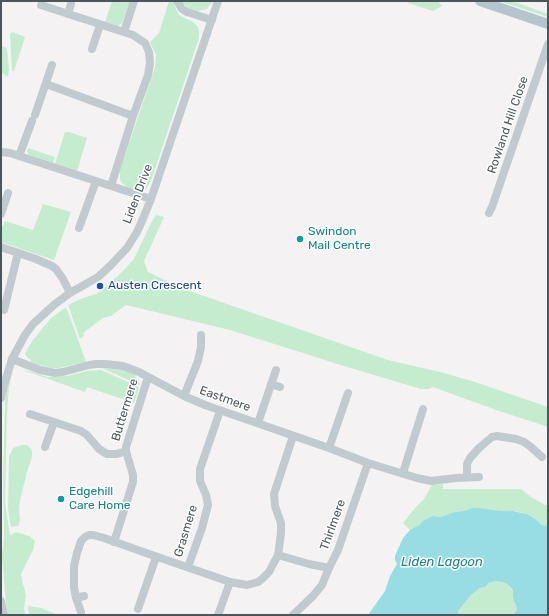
<!DOCTYPE html>
<style>
body{margin:0}
#map{position:relative;width:549px;height:616px;overflow:hidden;background:#f4f2f2;font-family:Rubik,sans-serif}
canvas{display:block}
.frame{position:absolute;inset:0;border:2px solid #4b575d;pointer-events:none}
</style>
<div id="map">
<canvas width="549" height="616"></canvas>
<div class="frame"></div>
</div>
<script>
const context = document.querySelector('canvas').getContext('2d');
context.lineJoin = 'round';
function fillPath(path, color) {
  context.fillStyle = color;
  context.fill(path, 'evenodd');
}
function toPath(rows) {
  const path = new Path2D();
  for (const r of rows) {
    path.moveTo(r[0], r[1]);
    for (let i = 2; i < r.length; i += 2) path.lineTo(r[i], r[i + 1]);
  }
  return path;
}
function trace(path, color, width, dash) {
  context.strokeStyle = color;
  context.lineWidth = width;
  context.lineCap = dash ? 'butt' : 'round';
  context.setLineDash(dash || []);
  context.stroke(path);
}
function label(font, color, halo, rows, align = 'center') {
  context.font = font + ' Rubik,sans-serif';
  context.lineWidth = 3;
  context.setLineDash([]);
  context.textBaseline = 'middle';
  context.strokeStyle = halo;
  context.fillStyle = color;
  for (const [text, x, y, turn = 0] of rows) {
    context.save();
    context.translate(x, y);
    context.rotate((+turn || 0) * Math.PI / 180);
    context.textAlign = isNaN(turn) ? turn : align;
    if (halo) context.strokeText(text, 0, 0);
    context.fillText(text, 0, 0);
    context.restore();
  }
}
fillPath(toPath([
 [112,1,130,1,124,18,122,23,118,26,105,22],
 [169,1,173,1,175,7,179,15,193,22,198,27,199,32,199,38,151,181,146,189,141,191,135,191,127,187,121,182,120,179,120,170,155,67,156,55,150,42,159,33],
 [181,1,213,1,207,9,197,11,190,9,183,4],
 [407,1,438,1,442,6,433,11,408,3],
 [499,1,512,1,548,14,548,17],
 [12,32,25,37,14,71,12,71,10,34],
 [1,46,7,48,9,70,8,77,1,72],
 [65,132,69,132,87,138,77,171,55,164],
 [28,148,55,157,53,163,29,155,27,152],
 [43,204,71,212,54,260,1,242,1,228,2,226,3,226,5,221,33,230],
 [156,215,164,217,144,261,148,272,181,288,388,360,440,372,472,381,548,407,548,427,496,410,433,387,429,389,421,389,344,366,230,330,126,305,111,316,103,318,83,333,84,336,80,339,68,305,83,298,96,294,103,289,123,271,134,259,151,223],
 [66,307,70,317,86,362,59,368,52,368,39,365,31,362,31,360,28,358,25,354,28,348,33,340,51,318],
 [102,368,124,370,136,375,135,376,139,381,140,384,139,385],
 [23,370,29,371,47,377,53,377,68,376,86,371,101,370,137,386,139,388,134,403,87,387,85,392],
 [14,372,11,377,9,388,7,415,5,502,7,516,10,535,16,532,29,536,35,541,33,550,21,574,21,576,26,595,24,608,25,615,8,615,6,602,2,556,4,537,3,483,5,401,7,386,11,375],
 [22,445,27,445,31,449,32,452,32,457,27,472,20,501,19,507,20,521,18,526,11,527,10,523,8,508,9,457,13,448],
 [443,484,443,489,521,489,531,497,545,505,548,505,548,526,542,525,535,519,527,514,515,511,495,511,480,508,472,508,464,511,454,512,441,517,433,516,424,520,419,525,410,530,403,523,416,507,424,499,432,485],
 [496,581,506,583,510,588,513,590,513,598,517,609,513,615,459,615,458,613,462,606,471,595,480,588,485,587,489,583],
 [28,606,41,608,58,615,29,615]
]), '#c6ecd0');
fillPath(toPath([
 [472,508,480,508,500,511,513,511,527,514,535,519,542,525,548,526,548,615,513,615,517,609,513,598,513,590,506,583,496,581,489,583,485,587,480,588,471,595,462,606,458,612,459,615,368,615,385,591,390,576,397,564,395,560,395,556,403,538,410,530,419,525,424,520,433,516,441,517,454,512,464,511]
]), '#98dde4');
trace(toPath([
 [177,1,182,9,187,12,212,20],
 [41,5,133,35,145,43,149,52,150,63,148,75,133,116,111,186],
 [68,14,71,4],
 [124,32,134,1],
 [92,49,100,25],
 [46,84,133,116],
 [35,115,52,65],
 [1,152,10,153,151,199],
 [19,156,32,121],
 [489,213,492,207,548,44],
 [1,214,8,193],
 [79,228,96,181],
 [1,247,36,259,52,266,56,269,63,279,70,293],
 [1,309,4,310,18,253],
 [12,359,40,370,55,373,63,372,89,365,96,364,105,364,123,366,139,372,184,396,205,405,329,448,368,463,417,478,431,481,456,478,479,477],
 [271,384,280,387],
 [184,396,198,361,201,347,201,335],
 [1,398,4,385,12,359,25,335,33,324,55,304,70,293,98,277,110,266,127,248,137,232,142,221,151,199,218,1],
 [30,414,81,431,87,435,99,449,107,454,117,454,126,451],
 [258,423,276,370],
 [45,447,54,422],
 [329,448,348,393],
 [403,473,423,409],
 [467,477,467,464,470,458,479,448,492,437,497,436,516,439,524,442,531,447,542,457],
 [114,542,133,482,133,475,126,451,126,447,148,377],
 [278,555,309,564,329,568,338,550,368,463],
 [188,567,202,528,208,505,206,495,200,481,200,469,220,411],
 [76,598,84,596],
 [1,601,4,615],
 [138,609,156,557],
 [81,612,76,598,74,587,74,566,77,553,81,541,85,537,89,535,93,535,104,538,149,554,230,582,247,585,258,582,262,579,269,572,278,555,281,533,281,523,275,506,274,494,293,436],
 [218,615,230,582],
 [293,615,313,596,322,585,329,568]
]), '#c1cacf', 8);
trace(toPath([
 [480,1,548,24]
]), '#b5c4cd', 10);
for (const [x, y, r, color] of [
 [300,239,4,"#0f9aa8"],
 [100,286,4,"#1a4fb4"],
 [61,499,4,"#0f9aa8"]
]) {
  const dot = new Path2D();
  dot.arc(x, y, r, 0, 2 * Math.PI);
  context.fillStyle = color;
  context.fill(dot);
  trace(dot, '#fff', 1.5);
}
label('12px', '#4b575d', '#fff', [
 ["Rowland Hill Close",508,125,-71],
 ["Liden Drive",138,194,-69],
 ["Eastmere",225,399,20],
 ["Buttermere",125,410,-73],
 ["Thirlmere",333,525,-70],
 ["Grasmere",186,531,-73]
]);
label('12px', '#0d838f', '#fff', [
 ["Swindon",308,232],
 ["Mail Centre",308,246],
 ["Edgehill",69,492],
 ["Care Home",69,506]
], 'left');
label('12px', '#164399', '#fff', [
 ["Austen Crescent",108,286]
], 'left');
label('italic 13px', '#1a808a', '#fff', [
 ["Liden Lagoon",442,562]
]);
</script>
